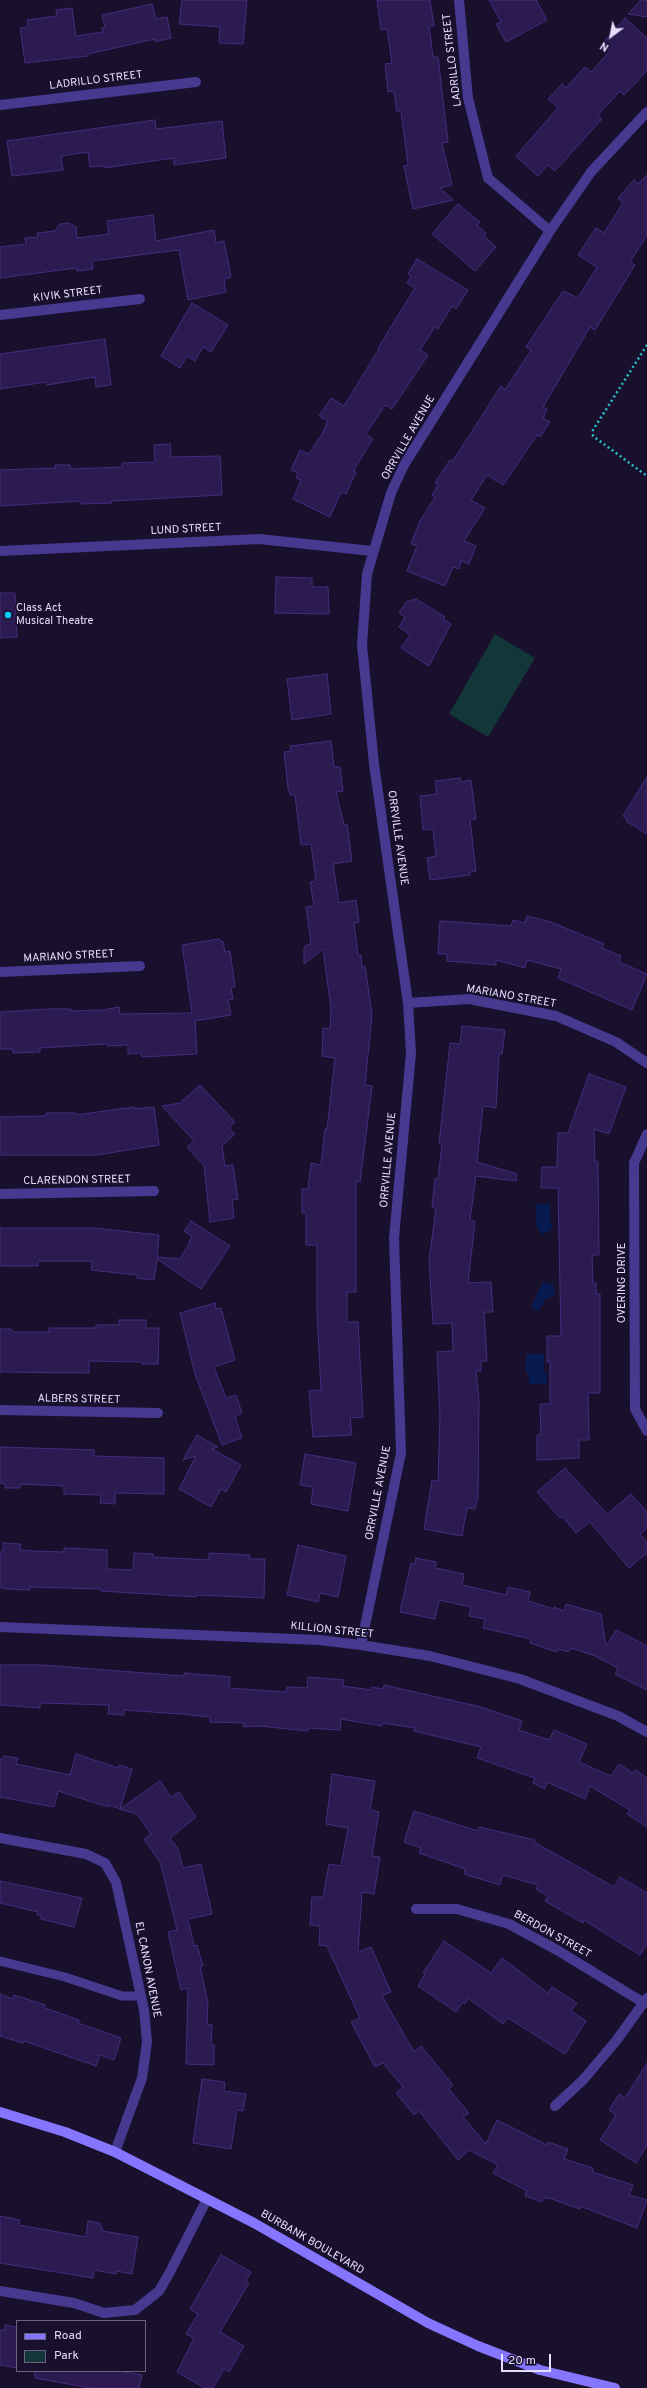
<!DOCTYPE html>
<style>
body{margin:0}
#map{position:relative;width:647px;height:2388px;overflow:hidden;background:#19102e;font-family:Overpass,sans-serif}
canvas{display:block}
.legend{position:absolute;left:16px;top:2320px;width:130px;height:52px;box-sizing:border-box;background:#19102e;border:1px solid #6b6282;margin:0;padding:5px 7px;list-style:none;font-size:12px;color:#e5deff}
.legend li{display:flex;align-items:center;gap:8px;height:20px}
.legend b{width:20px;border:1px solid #6b6282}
.north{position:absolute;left:591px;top:16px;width:40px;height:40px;-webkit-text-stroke:3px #19102e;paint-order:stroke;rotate:212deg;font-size:11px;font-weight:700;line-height:16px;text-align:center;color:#e5deff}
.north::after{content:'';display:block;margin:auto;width:14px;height:18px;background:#e5deff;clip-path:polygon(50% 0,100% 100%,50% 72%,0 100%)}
.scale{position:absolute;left:501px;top:2354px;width:50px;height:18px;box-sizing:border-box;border:2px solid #e5deff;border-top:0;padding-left:5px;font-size:12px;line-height:14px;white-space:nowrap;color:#e5deff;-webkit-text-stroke:3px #19102e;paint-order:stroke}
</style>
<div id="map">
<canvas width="647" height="2388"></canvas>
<ul class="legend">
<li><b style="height:5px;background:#8675ff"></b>Road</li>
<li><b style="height:11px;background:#133639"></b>Park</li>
</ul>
<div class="north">N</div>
<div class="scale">20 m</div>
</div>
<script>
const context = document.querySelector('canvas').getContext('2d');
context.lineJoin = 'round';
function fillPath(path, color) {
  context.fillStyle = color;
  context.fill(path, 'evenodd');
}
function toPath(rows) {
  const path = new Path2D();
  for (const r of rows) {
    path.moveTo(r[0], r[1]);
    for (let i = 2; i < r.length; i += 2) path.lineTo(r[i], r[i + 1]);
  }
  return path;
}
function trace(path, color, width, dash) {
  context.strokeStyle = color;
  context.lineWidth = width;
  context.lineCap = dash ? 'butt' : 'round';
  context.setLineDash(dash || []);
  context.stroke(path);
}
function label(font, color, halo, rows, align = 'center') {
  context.font = font + ' Overpass,sans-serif';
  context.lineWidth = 3.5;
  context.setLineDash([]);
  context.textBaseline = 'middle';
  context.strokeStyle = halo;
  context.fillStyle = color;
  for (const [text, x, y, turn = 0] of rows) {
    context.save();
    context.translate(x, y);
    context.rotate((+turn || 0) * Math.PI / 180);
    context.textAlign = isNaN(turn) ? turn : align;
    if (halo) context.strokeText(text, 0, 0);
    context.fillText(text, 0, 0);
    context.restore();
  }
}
fillPath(toPath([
 [495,634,535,658,488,737,449,714]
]), '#133639');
fillPath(toPath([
 [535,1204,550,1204,550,1221,553,1225,549,1232,542,1234,537,1228],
 [543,1282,553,1285,555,1295,545,1300,539,1311,531,1307],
 [526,1354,544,1354,544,1374,547,1374,547,1384,529,1384,529,1374,526,1373]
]), '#081b50');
const building = toPath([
 [182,0,247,0,243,44,219,43,220,27,179,24,182,0],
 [377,0,430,0,434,26,429,26,433,57,438,57,448,142,442,143,452,185,440,188,453,200,413,209,404,166,408,165,401,111,397,112,394,91,388,92,385,64,392,63,387,29,381,30,377,0],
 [489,0,536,0,547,20,506,42,496,24,501,22,489,0],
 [641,0,647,0,647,17,628,14,641,0],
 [152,4,156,19,167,17,171,38,155,42,155,39,88,54,88,56,25,63,20,28,28,27,27,20,57,16,56,10,72,8,76,36,103,32,102,28,105,27,102,15,152,4],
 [625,18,647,38,647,71,624,95,620,91,598,115,602,119,555,171,548,165,538,176,516,156,558,108,548,99,562,84,566,88,585,67,591,72,610,51,602,44,625,18],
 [155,120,156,129,222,121,226,158,174,165,174,158,104,168,104,166,90,167,88,152,61,156,63,170,12,176,7,141,155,120],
 [647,175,647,235,630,262,635,265,595,330,590,327,543,407,547,409,543,418,550,422,540,437,537,435,503,485,487,475,471,500,485,508,464,541,476,546,469,564,461,561,459,569,453,567,445,586,407,571,417,546,411,544,420,521,435,497,432,495,438,485,435,483,450,460,453,461,501,386,505,390,531,350,526,347,563,291,578,298,597,267,578,255,596,228,604,233,623,203,618,198,634,180,638,184,647,175],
 [458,204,480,222,477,225,486,233,484,236,496,247,475,271,432,234,458,204],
 [153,215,156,241,214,230,216,243,224,241,231,277,224,279,226,292,188,300,179,250,92,261,93,269,77,271,76,268,0,278,0,247,26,244,25,238,38,237,37,233,55,231,60,224,69,223,76,227,77,238,109,234,107,221,153,215],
 [417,259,468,290,456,309,452,306,438,329,435,327,420,350,428,355,392,409,385,405,366,434,373,439,353,471,356,472,346,494,341,492,330,517,293,499,301,480,296,478,298,473,291,470,300,450,309,454,322,434,328,421,319,416,331,398,344,406,379,349,378,348,415,288,407,283,411,276,408,274,417,259],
 [192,303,228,325,211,352,203,347,195,361,187,356,180,368,161,356,192,303],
 [105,339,111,385,96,387,95,377,47,385,46,382,0,389,0,354,105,339],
 [170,444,171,457,220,456,222,495,111,501,112,503,81,504,81,501,0,506,0,470,56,468,55,465,70,465,71,469,122,467,122,463,155,462,154,445,170,444],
 [276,577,312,578,312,587,328,587,329,614,275,613,276,577],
 [0,593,15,593,17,637,0,638,0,593],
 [416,599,445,617,443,619,451,624,429,666,401,648,410,635,399,627,405,617,399,613,406,602,416,599],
 [327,674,331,714,292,720,287,679,327,674],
 [331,741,334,767,340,767,343,791,336,792,344,825,347,824,352,861,333,864,339,903,356,900,359,922,354,923,358,955,361,955,362,967,365,966,372,1015,365,1085,372,1086,360,1182,356,1181,356,1292,347,1292,347,1322,358,1322,363,1417,350,1418,352,1435,313,1437,309,1391,321,1390,317,1310,317,1245,306,1245,306,1213,302,1213,302,1189,308,1189,311,1163,321,1165,325,1129,327,1129,335,1058,322,1056,323,1028,330,1029,331,1009,323,949,304,964,304,947,311,943,306,907,314,906,310,882,316,881,311,844,301,845,295,795,290,795,288,788,284,752,291,751,290,746,331,741],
 [647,777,647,834,626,821,627,819,623,816,647,777],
 [460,778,461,782,471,780,476,819,470,820,476,871,470,872,470,875,430,880,427,858,436,856,433,829,423,830,420,796,437,794,435,781,460,778],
 [527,916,551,922,604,944,602,948,621,956,619,962,647,974,632,1010,558,978,561,969,527,960,525,968,496,960,496,965,447,961,447,954,438,954,440,921,511,926,513,920,525,923,527,916],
 [219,939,220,941,223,941,225,952,230,951,235,987,231,988,233,999,228,1000,231,1015,195,1021,197,1054,142,1057,141,1053,128,1054,128,1045,107,1046,107,1044,40,1048,40,1052,13,1053,13,1049,0,1049,0,1012,50,1009,71,1009,71,1011,103,1010,119,1007,120,1014,192,1013,182,945,219,939],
 [462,1026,505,1030,502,1054,499,1054,496,1108,483,1106,477,1162,517,1174,516,1181,476,1176,470,1220,475,1222,468,1283,491,1282,493,1312,484,1312,487,1361,481,1361,481,1371,476,1371,479,1400,478,1497,475,1509,467,1508,462,1536,424,1529,432,1480,438,1481,440,1416,437,1352,453,1351,452,1323,433,1324,429,1260,436,1208,432,1207,435,1179,438,1179,442,1144,439,1144,450,1043,460,1044,462,1026],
 [589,1074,626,1087,609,1134,594,1129,595,1161,598,1162,599,1255,592,1255,593,1283,596,1283,596,1294,600,1294,600,1393,588,1393,589,1440,579,1440,579,1458,537,1460,537,1435,541,1435,540,1404,550,1404,550,1362,547,1362,547,1336,561,1336,558,1188,541,1188,542,1167,557,1167,558,1133,568,1133,589,1074],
 [200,1085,235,1122,229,1128,235,1134,222,1146,225,1166,233,1165,238,1199,232,1200,234,1218,210,1222,204,1166,187,1147,194,1141,162,1106,180,1103,200,1085],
 [134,1107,134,1109,154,1107,159,1145,97,1155,0,1155,0,1117,46,1116,46,1113,76,1113,76,1115,134,1107],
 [191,1221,230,1246,201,1289,157,1259,154,1280,137,1278,137,1275,91,1270,92,1261,38,1261,38,1266,0,1266,0,1228,94,1228,159,1235,157,1257,180,1259,190,1242,189,1241,192,1237,184,1231,191,1221],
 [215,1303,216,1309,221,1308,235,1360,214,1367,226,1398,236,1395,242,1413,235,1417,242,1438,222,1445,195,1374,180,1313,215,1303],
 [119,1320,146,1320,146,1328,159,1328,158,1364,142,1364,142,1362,89,1361,89,1373,0,1372,0,1329,11,1329,13,1332,49,1332,49,1328,96,1328,96,1325,119,1325,119,1320],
 [197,1435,218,1447,212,1449,241,1465,226,1492,221,1489,211,1507,179,1489,196,1456,183,1460,197,1435],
 [0,1447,94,1450,94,1456,164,1458,164,1494,115,1493,115,1504,100,1503,101,1495,64,1494,64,1486,20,1484,20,1488,5,1488,5,1484,0,1483,0,1447],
 [305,1454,356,1463,348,1511,311,1504,313,1487,300,1485,305,1454],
 [565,1468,607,1514,631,1494,647,1512,647,1528,640,1534,647,1542,647,1553,629,1568,590,1522,576,1533,562,1516,560,1518,537,1492,565,1468],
 [3,1543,21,1544,20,1550,32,1551,64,1552,64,1548,107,1550,107,1569,133,1570,134,1553,153,1554,153,1557,209,1560,209,1553,250,1555,249,1559,265,1559,264,1598,196,1595,196,1597,101,1591,101,1589,30,1587,30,1590,5,1589,0,1587,0,1552,3,1552,3,1543],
 [298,1545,346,1556,338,1597,320,1593,318,1602,287,1595,298,1545],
 [416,1558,436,1562,435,1568,464,1574,462,1585,506,1595,508,1587,530,1592,528,1601,554,1609,554,1607,564,1611,566,1604,601,1614,606,1646,616,1630,647,1646,647,1690,615,1674,618,1668,595,1656,571,1648,569,1652,558,1649,557,1652,530,1643,531,1639,483,1628,485,1619,469,1616,471,1607,439,1600,435,1619,400,1612,411,1563,415,1564,416,1558],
 [0,1665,42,1665,184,1676,184,1673,230,1677,229,1688,286,1692,287,1687,307,1688,308,1677,344,1680,343,1686,371,1690,372,1687,383,1689,384,1685,481,1707,522,1721,519,1730,549,1740,554,1730,587,1744,579,1762,611,1776,619,1764,633,1773,635,1770,647,1778,647,1827,627,1814,630,1810,590,1786,585,1799,547,1782,545,1789,533,1783,535,1778,477,1758,481,1747,414,1731,415,1728,383,1723,382,1726,341,1719,340,1730,308,1728,308,1731,259,1726,244,1727,244,1723,210,1722,210,1717,181,1714,124,1710,124,1715,108,1714,109,1705,40,1703,40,1708,0,1705,0,1665],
 [76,1754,118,1768,119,1765,132,1769,120,1809,109,1805,108,1807,58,1791,54,1807,0,1797,0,1759,3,1759,4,1756,18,1758,16,1764,70,1775,76,1754],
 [332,1774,375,1781,370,1810,379,1812,372,1856,380,1857,374,1894,362,1892,358,1952,371,1947,391,1992,382,1996,414,2052,421,2046,453,2085,449,2089,469,2113,463,2117,486,2144,497,2120,547,2145,548,2142,568,2149,564,2159,593,2168,592,2172,633,2185,629,2195,647,2200,637,2228,580,2206,580,2209,549,2198,543,2198,542,2202,525,2196,527,2191,493,2173,498,2165,469,2150,458,2160,419,2111,414,2115,396,2093,403,2087,383,2063,375,2067,351,2022,360,2018,327,1946,319,1945,320,1926,310,1925,312,1897,323,1897,329,1864,341,1866,348,1828,326,1824,332,1774],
 [160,1781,171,1797,179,1792,196,1817,170,1838,178,1849,183,1868,201,1864,212,1914,188,1919,194,1946,197,1945,203,1966,200,1966,208,2003,207,2024,212,2025,211,2045,214,2045,214,2065,186,2064,188,1988,181,1990,168,1932,177,1930,164,1877,160,1862,144,1839,151,1834,137,1814,120,1809,160,1781],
 [414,1811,478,1831,479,1827,535,1840,534,1842,614,1887,620,1877,647,1893,647,1944,640,1955,584,1920,583,1923,545,1901,548,1896,536,1889,538,1885,503,1875,500,1885,464,1874,465,1869,419,1853,421,1848,404,1842,414,1811],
 [0,1881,82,1898,74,1927,41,1919,41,1916,37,1915,38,1912,0,1903,0,1881],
 [444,1941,491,1973,502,1958,548,1993,552,1987,577,2003,571,2011,586,2021,565,2054,508,2018,503,2024,468,1998,465,2004,463,2002,456,2012,418,1986,425,1974,423,1973,444,1941],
 [0,1994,13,1999,14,1995,45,2005,45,2008,79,2020,78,2023,121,2038,114,2060,100,2055,96,2066,24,2041,23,2043,0,2036,0,1994],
 [647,2063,647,2145,636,2163,600,2140,616,2115,609,2110,619,2094,625,2098,647,2063],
 [202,2079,225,2082,224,2091,246,2094,243,2111,237,2110,231,2149,193,2143,202,2079],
 [0,2216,20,2220,19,2225,86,2237,88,2221,100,2223,103,2231,138,2237,132,2274,117,2271,116,2274,94,2270,93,2278,0,2263,0,2216],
 [221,2255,251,2272,246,2281,249,2283,220,2332,244,2346,229,2372,224,2369,213,2388,205,2388,177,2372,194,2338,186,2334,198,2314,190,2309,221,2255],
 [5,2325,17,2327,17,2368,0,2365,0,2330,5,2330,5,2325],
 [35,2371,119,2371,142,2375,139,2388,90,2388,35,2378,35,2371]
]);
fillPath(building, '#2b1b50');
trace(building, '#452c7e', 1);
trace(toPath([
 [647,345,593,430,593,436,647,476]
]), '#2ac0c7', 2.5, [2, 3]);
trace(toPath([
 [0,1961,65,1977,122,1996,141,1996]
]), '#453990', 9);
trace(toPath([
 [459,0,468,98,488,178,550,231],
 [0,105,196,82],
 [0,315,140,299],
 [0,551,259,539,372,551],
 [0,972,140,966],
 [408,1003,469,999,556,1016,616,1042,647,1063],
 [647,1134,634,1163,635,1409,647,1431],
 [0,1194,154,1191],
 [0,1410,158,1413],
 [0,1627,319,1640,361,1645,430,1656,520,1679,618,1716,647,1732],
 [361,1645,401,1453,394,1238,411,1053,408,1003,374,764,362,645,367,574,391,493,404,465,550,231,591,172,647,112],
 [0,1838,86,1854,105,1863,116,1882,144,2010,147,2042,142,2078,115,2152],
 [416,1909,457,1909,509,1924,557,1950,644,2003],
 [555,2106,583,2080,616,2041,647,1998],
 [0,2291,74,2303,104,2313,135,2310,159,2291,170,2272,207,2199]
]), '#453990', 10);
trace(toPath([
 [0,2112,65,2132,115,2152,254,2223,428,2323,478,2346,540,2370,615,2388]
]), '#8675ff', 10);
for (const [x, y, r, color] of [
 [8,615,4,"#0acdff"]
]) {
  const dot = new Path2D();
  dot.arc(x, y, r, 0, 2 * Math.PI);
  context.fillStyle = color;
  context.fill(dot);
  trace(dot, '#19102e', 1.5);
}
label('11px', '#e5deff', '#19102e', [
 ["LADRILLO STREET",453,60,-97],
 ["LADRILLO STREET",96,81,-7],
 ["KIVIK STREET",68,295,-7],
 ["ORRVILLE AVENUE",409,438,-60],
 ["LUND STREET",186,530,-3],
 ["ORRVILLE AVENUE",397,838,82],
 ["MARIANO STREET",69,957,-3],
 ["MARIANO STREET",511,997,10],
 ["ORRVILLE AVENUE",389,1160,-85],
 ["CLARENDON STREET",77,1181,-1],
 ["OVERING DRIVE",623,1283,-90],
 ["ALBERS STREET",79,1400,1],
 ["ORRVILLE AVENUE",379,1493,-79],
 ["KILLION STREET",332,1631,6],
 ["BERDON STREET",552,1935,29],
 ["EL CANON AVENUE",147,1970,79],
 ["BURBANK BOULEVARD",312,2243,30]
]);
label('11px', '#e5deff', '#19102e', [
 ["Class Act",16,609],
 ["Musical Theatre",16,622]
], 'left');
</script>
